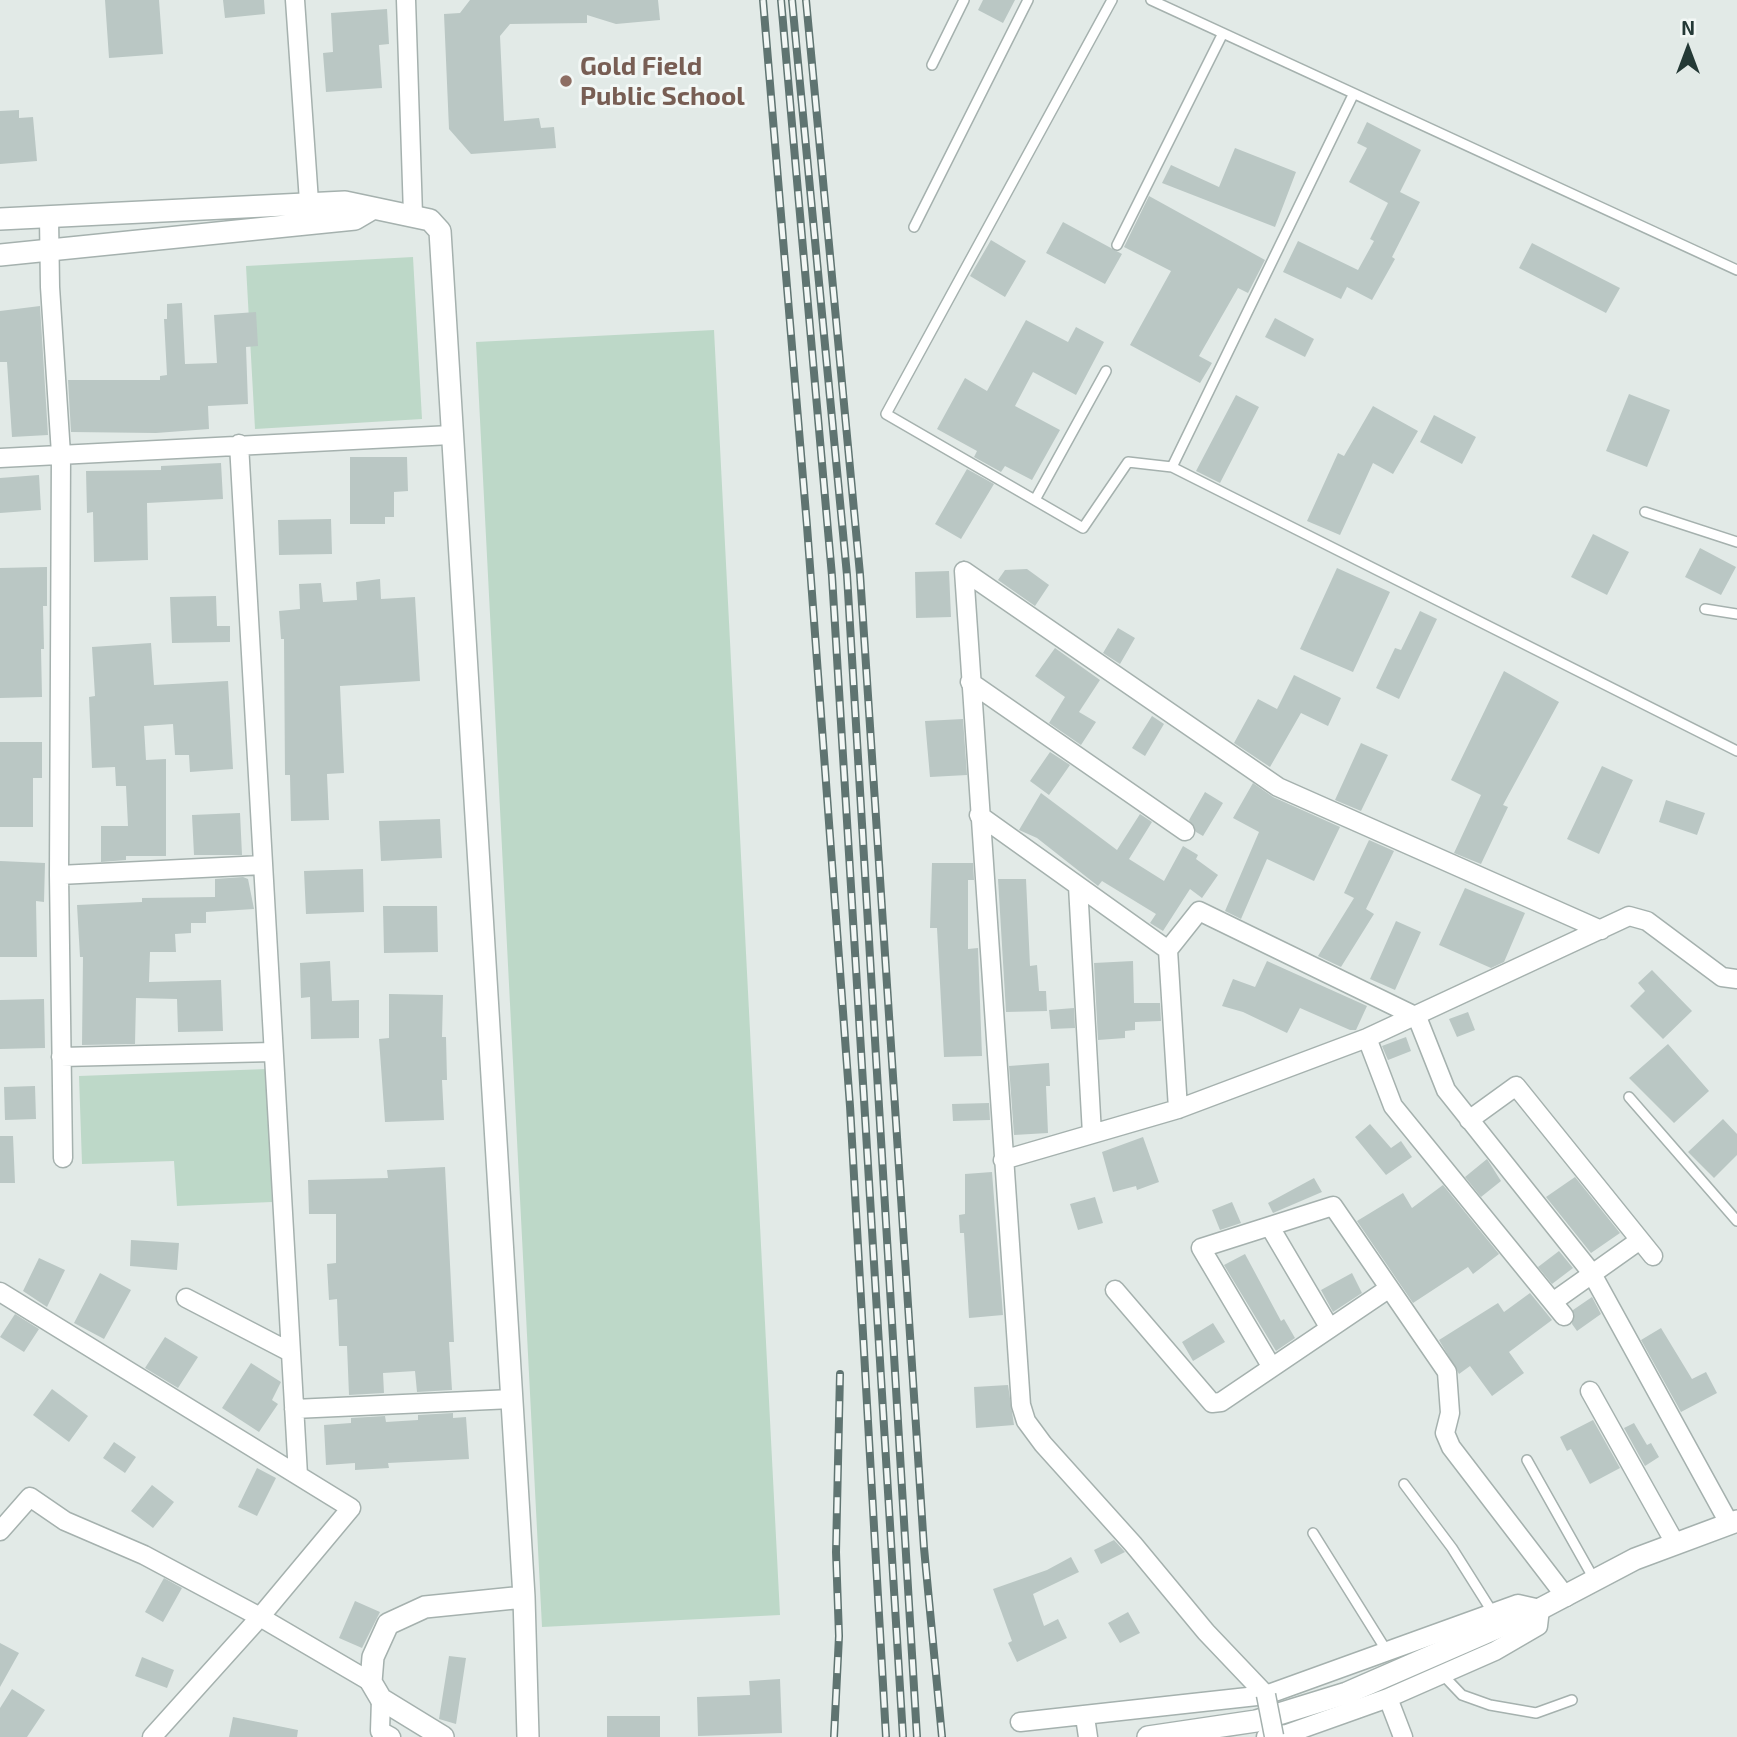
<!DOCTYPE html>
<style>
body{margin:0}
#map{position:relative;width:1737px;height:1737px;overflow:hidden;background:#e2eae7;font-family:"Exo 2",sans-serif}
canvas{display:block}
.north{position:absolute;left:1653px;top:14px;width:70px;height:70px;-webkit-text-stroke:5px #f2f7f5;paint-order:stroke;rotate:0deg;font-size:19px;font-weight:700;line-height:28px;text-align:center;color:#243936}
.north::after{content:'';display:block;margin:auto;width:24px;height:32px;background:#243936;clip-path:polygon(50% 0,100% 100%,50% 72%,0 100%)}
</style>
<div id="map">
<canvas width="1737" height="1737"></canvas>
<div class="north">N</div>
</div>
<script>
const context = document.querySelector('canvas').getContext('2d');
context.lineJoin = 'round';
function fillPath(path, color) {
  context.fillStyle = color;
  context.fill(path, 'evenodd');
}
function toPath(rows) {
  const path = new Path2D();
  for (const r of rows) {
    path.moveTo(r[0], r[1]);
    for (let i = 2; i < r.length; i += 2) path.lineTo(r[i], r[i + 1]);
  }
  return path;
}
function trace(path, color, width, dash) {
  context.strokeStyle = color;
  context.lineWidth = width;
  context.lineCap = dash ? 'butt' : 'round';
  context.setLineDash(dash || []);
  context.stroke(path);
}
function label(font, color, halo, rows, align = 'center') {
  context.font = font + ' "Exo 2",sans-serif';
  context.lineWidth = 6;
  context.setLineDash([]);
  context.textBaseline = 'middle';
  context.strokeStyle = halo;
  context.fillStyle = color;
  for (const [text, x, y, turn = 0] of rows) {
    context.save();
    context.translate(x, y);
    context.rotate((+turn || 0) * Math.PI / 180);
    context.textAlign = isNaN(turn) ? turn : align;
    if (halo) context.strokeText(text, 0, 0);
    context.fillText(text, 0, 0);
    context.restore();
  }
}
fillPath(toPath([
 [413,257,422,419,255,429,246,266],
 [714,330,780,1615,542,1627,476,342],
 [267,1069,272,1202,177,1206,174,1161,82,1164,79,1076]
]), '#bdd8c8');
fillPath(toPath([
 [105,0,159,0,163,54,109,58],
 [223,0,264,0,265,14,225,18],
 [470,0,658,0,660,20,616,24,587,15,587,23,510,24,500,36,504,121,539,118,541,128,554,127,556,148,471,154,449,129,444,14,460,13],
 [983,0,1015,0,1003,23,978,10],
 [387,9,389,44,379,45,382,88,326,92,323,53,333,52,331,13],
 [19,110,19,118,33,117,37,161,0,164,0,111],
 [1367,122,1421,150,1400,192,1420,202,1392,257,1395,259,1372,300,1347,287,1341,299,1283,272,1298,241,1358,270,1374,241,1370,239,1388,203,1349,182,1367,148,1357,143],
 [1235,148,1296,172,1275,227,1162,183,1171,165,1219,187],
 [1149,196,1265,260,1248,293,1238,288,1199,356,1212,363,1200,383,1130,345,1171,271,1124,247],
 [1063,222,1122,254,1105,284,1046,253],
 [991,240,1026,261,1005,297,970,276],
 [1532,243,1620,288,1606,313,1519,268],
 [182,303,185,364,217,363,214,315,256,312,258,346,246,347,248,404,208,406,209,429,156,433,71,432,68,380,160,380,160,376,167,375,164,319,167,319,167,304],
 [40,306,48,435,12,437,7,362,0,362,0,311],
 [1275,318,1314,339,1305,357,1265,337],
 [1026,320,1068,342,1076,327,1104,342,1076,395,1033,372,1015,406,1060,430,1032,480,1005,466,1001,472,974,457,977,451,937,429,965,378,987,391],
 [1629,394,1670,410,1647,467,1606,451],
 [1236,395,1259,407,1220,483,1196,471],
 [1373,406,1418,431,1393,474,1373,463,1340,535,1307,521,1338,453,1344,456],
 [1434,415,1476,437,1462,464,1420,442],
 [350,457,407,457,408,491,394,492,394,517,385,517,385,524,350,524],
 [221,463,223,499,147,503,148,560,94,562,93,512,87,513,86,471,161,470,161,466],
 [967,469,994,484,961,539,935,524],
 [39,475,41,510,0,513,0,478],
 [331,519,332,554,279,555,278,520],
 [1593,534,1629,552,1607,595,1571,577],
 [1700,548,1736,567,1721,595,1685,577],
 [47,567,47,606,43,606,44,649,41,649,42,697,0,698,0,568],
 [1337,568,1390,592,1353,672,1300,649],
 [1027,569,1049,585,1035,606,998,580,1005,570],
 [949,571,951,617,916,618,915,572],
 [380,579,381,599,415,597,420,681,340,686,344,773,327,774,329,820,291,821,290,775,285,775,284,639,281,639,279,611,300,609,299,584,321,583,323,602,357,600,356,582],
 [216,596,217,626,230,626,230,642,172,643,170,597],
 [1420,611,1437,619,1399,699,1376,688,1395,648,1401,650],
 [1118,628,1135,638,1120,664,1103,653],
 [151,643,154,685,228,681,233,769,190,772,189,755,175,755,173,724,144,726,146,760,166,759,166,856,126,856,126,860,101,862,101,826,128,826,126,786,116,786,115,767,92,768,89,697,95,696,92,647],
 [1055,648,1100,680,1079,712,1096,722,1081,745,1049,723,1065,697,1035,676],
 [1504,671,1559,702,1503,805,1508,807,1481,864,1454,853,1481,795,1451,780],
 [1294,675,1341,698,1328,726,1301,713,1270,767,1234,743,1258,699,1277,709],
 [1152,716,1164,724,1145,756,1132,748],
 [963,719,967,775,930,777,925,721],
 [0,742,42,742,42,778,33,778,33,827,0,827],
 [1361,743,1388,755,1361,811,1335,800],
 [1050,752,1070,765,1049,795,1030,781],
 [1602,766,1633,780,1599,854,1567,839],
 [1253,783,1273,797,1340,827,1314,881,1267,859,1241,919,1225,911,1259,832,1233,818],
 [1205,792,1223,803,1203,836,1196,832,1189,820],
 [1041,793,1117,850,1140,814,1152,822,1129,859,1164,881,1183,846,1198,855,1196,859,1218,875,1202,898,1190,889,1163,931,1150,923,1156,914,1102,881,1098,886,1037,838,1019,830],
 [1666,800,1705,813,1697,835,1659,822],
 [240,813,242,855,194,855,192,815],
 [440,819,442,858,381,861,379,821],
 [1369,840,1394,851,1366,909,1374,914,1341,967,1318,956,1354,898,1344,893],
 [0,861,45,863,44,902,36,901,37,957,0,957],
 [932,863,973,863,974,880,968,880,968,949,978,948,982,1056,944,1057,937,928,930,928],
 [363,869,364,912,306,914,304,871],
 [243,877,248,879,254,909,206,912,206,923,191,923,191,933,175,934,176,952,150,952,149,982,221,980,223,1031,178,1032,177,999,136,998,135,1044,82,1045,83,957,80,957,77,905,142,902,142,898,215,897,215,879],
 [998,879,1026,879,1030,966,1037,965,1039,991,1046,991,1047,1011,1006,1012],
 [1465,888,1525,913,1504,962,1491,968,1439,945],
 [383,906,437,906,438,952,384,953],
 [1396,921,1421,932,1395,990,1370,979],
 [330,961,332,1001,359,1000,359,1038,311,1039,310,997,301,998,300,963],
 [1133,961,1134,1003,1160,1003,1161,1021,1135,1022,1135,1030,1125,1031,1125,1038,1098,1040,1094,963],
 [1267,961,1367,1006,1356,1030,1350,1030,1300,1008,1287,1033,1243,1012,1222,1006,1233,979,1255,987],
 [1652,970,1692,1011,1663,1039,1630,1006,1645,991,1638,983],
 [389,994,443,995,442,1037,446,1037,447,1080,442,1080,444,1120,385,1122,379,1039,389,1038],
 [44,999,45,1048,0,1049,0,1000],
 [1074,1008,1075,1028,1051,1029,1049,1010],
 [1468,1012,1475,1030,1457,1037,1449,1019],
 [1406,1037,1411,1051,1388,1060,1382,1046],
 [1668,1044,1709,1091,1674,1123,1629,1078],
 [1049,1063,1050,1086,1046,1086,1048,1133,1014,1135,1009,1066],
 [35,1086,36,1119,5,1120,4,1087],
 [989,1103,990,1120,953,1121,952,1104],
 [1723,1119,1737,1134,1737,1155,1714,1178,1688,1152],
 [1370,1124,1391,1148,1401,1141,1412,1157,1386,1175,1355,1137],
 [0,1136,13,1136,15,1183,0,1183],
 [1143,1137,1159,1182,1137,1190,1136,1186,1113,1192,1102,1152],
 [1487,1159,1501,1181,1481,1197,1465,1177],
 [445,1167,454,1342,449,1342,452,1390,417,1392,415,1371,383,1373,384,1393,349,1395,347,1346,339,1346,337,1299,329,1300,327,1264,336,1263,336,1214,309,1214,308,1180,388,1178,387,1170],
 [992,1172,1003,1315,969,1318,964,1233,960,1233,959,1215,965,1214,965,1174],
 [1575,1177,1620,1233,1591,1253,1546,1197],
 [1314,1178,1322,1192,1273,1213,1268,1203],
 [1443,1185,1499,1254,1473,1274,1468,1267,1413,1303,1357,1221,1403,1193,1412,1208],
 [1095,1197,1103,1223,1078,1230,1070,1204],
 [1232,1202,1241,1223,1220,1230,1212,1210],
 [131,1240,179,1243,177,1270,130,1266],
 [1559,1251,1573,1268,1552,1284,1538,1267],
 [1245,1254,1281,1321,1284,1319,1295,1338,1276,1351,1224,1265],
 [39,1258,65,1270,47,1307,23,1291],
 [100,1273,131,1290,104,1339,74,1323],
 [1352,1273,1362,1293,1333,1312,1321,1290],
 [1530,1293,1552,1320,1509,1352,1524,1373,1492,1396,1470,1366,1459,1374,1439,1340,1498,1303,1504,1312],
 [1592,1297,1601,1314,1577,1331,1572,1324,1573,1310],
 [15,1314,39,1329,24,1352,0,1337],
 [1213,1323,1225,1342,1193,1361,1182,1342],
 [1661,1328,1692,1379,1706,1372,1717,1393,1681,1412,1641,1340],
 [165,1337,198,1357,178,1388,145,1368],
 [251,1363,281,1382,272,1400,278,1404,259,1432,222,1408],
 [1008,1385,1014,1425,976,1428,974,1387],
 [52,1389,88,1416,69,1442,33,1415],
 [453,1413,453,1418,466,1417,469,1459,388,1463,389,1468,355,1470,355,1463,326,1465,324,1425,351,1423,351,1418,385,1416,386,1422,418,1420,418,1415],
 [1593,1420,1620,1468,1590,1484,1571,1449,1567,1451,1560,1437],
 [1634,1423,1647,1445,1651,1443,1659,1457,1645,1466,1624,1428],
 [114,1442,136,1457,125,1473,103,1458],
 [257,1468,276,1478,257,1516,238,1507],
 [152,1485,174,1502,153,1528,131,1511],
 [1114,1540,1125,1552,1101,1564,1094,1550],
 [1071,1557,1079,1572,1033,1594,1044,1626,1058,1619,1067,1638,1017,1662,1008,1643,1012,1641,993,1589,1047,1570],
 [164,1578,182,1588,163,1622,145,1612],
 [355,1601,380,1612,362,1648,339,1638],
 [1128,1612,1140,1633,1120,1643,1108,1623],
 [0,1643,19,1653,0,1687],
 [449,1656,466,1658,456,1724,439,1719],
 [142,1657,174,1670,167,1688,135,1676],
 [780,1679,782,1733,698,1736,697,1697,750,1695,749,1681],
 [12,1689,45,1710,27,1737,0,1737,0,1708],
 [607,1716,660,1716,660,1737,607,1737],
 [233,1717,298,1730,297,1737,229,1737]
]), '#bac7c4');
const service = toPath([
 [1112,0,886,414,1083,528,1128,462,1172,467,1737,751],
 [1151,0,1737,270],
 [932,65,964,0],
 [914,227,1028,0],
 [1117,245,1222,35],
 [1172,467,1353,95],
 [1036,498,1106,371],
 [1645,512,1737,542],
 [1705,609,1737,614],
 [1629,1097,1737,1221],
 [1527,1460,1594,1579],
 [1404,1484,1452,1548,1493,1613],
 [1313,1533,1388,1653],
 [1442,1674,1462,1695,1490,1705,1536,1713,1572,1700]
]);
const minor = toPath([
 [295,0,310,216],
 [406,0,413,215],
 [49,217,50,287,61,454,59,875,63,1158],
 [239,444,298,1475],
 [0,458,451,435],
 [964,571,1021,1405,1026,1421,1043,1444,1133,1544,1206,1632,1266,1695],
 [964,571,1278,787,1601,930],
 [970,682,1185,831],
 [979,815,1168,950],
 [59,875,263,865],
 [1078,886,1092,1134],
 [1367,1038,1393,1106,1564,1316],
 [61,1057,273,1052],
 [1178,1109,1168,950,1199,911,1417,1017,1446,1090,1591,1272,1729,1523],
 [1469,1120,1516,1086,1653,1256],
 [1003,1160,1178,1109,1367,1038,1629,916,1647,921,1722,977,1737,979],
 [1270,1227,1329,1327],
 [1115,1290,1212,1403,1221,1402,1388,1289],
 [0,1292,351,1508,260,1617,152,1737],
 [186,1298,290,1352],
 [1554,1301,1640,1240],
 [1271,1366,1201,1248,1333,1206,1447,1372,1450,1413,1445,1433,1451,1447,1566,1597],
 [1590,1391,1675,1543],
 [294,1409,512,1399],
 [0,1531,30,1497,65,1521,144,1555,260,1617,371,1682],
 [1388,1698,1403,1737],
 [381,1699,380,1731,391,1737],
 [1085,1717,1088,1737],
 [1020,1722,1266,1695,1518,1604,1540,1609,1538,1626,1495,1651,1388,1698,1287,1734,1266,1737]
]);
const tertiary = toPath([
 [0,219,345,202,430,220,440,231,524,1597,425,1607,388,1624,373,1657,371,1682,381,1699,443,1737],
 [0,255,355,219,372,209],
 [524,1597,528,1737],
 [1148,1737,1256,1721,1347,1693,1540,1609,1635,1559,1737,1521]
]);
trace(service, '#a5b1ae', 12);
trace(minor, '#a5b1ae', 21);
trace(tertiary, '#a5b1ae', 24);
trace(service, '#fff', 9);
trace(minor, '#fff', 18);
trace(tertiary, '#fff', 21);
const rail = toPath([
 [763,0,807,526,850,1106,886,1737],
 [781,0,832,576,903,1737],
 [792,0,847,575,917,1737],
 [806,0,860,574,924,1548,942,1737],
 [834,1737,839,1636,836,1552,840,1374]
]);
trace(rail, '#5f7471', 8);
trace(rail, '#f2f7f5', 5, [16]);
const minorBridge = toPath([
 [1266,1695,1274,1736]
]);
trace(minorBridge, '#a5b1ae', 21, []);
trace(minorBridge, '#fff', 18);
for (const [x, y, r, color] of [
 [566,81,7,"#8d6e63"]
]) {
  const dot = new Path2D();
  dot.arc(x, y, r, 0, 2 * Math.PI);
  context.fillStyle = color;
  context.fill(dot);
  trace(dot, '#f2f7f5', 2.5);
}
label('bold 26px', '#785e54', '#f2f7f5', [
 ["Gold Field",580,66],
 ["Public School",580,96]
], 'left');
</script>
